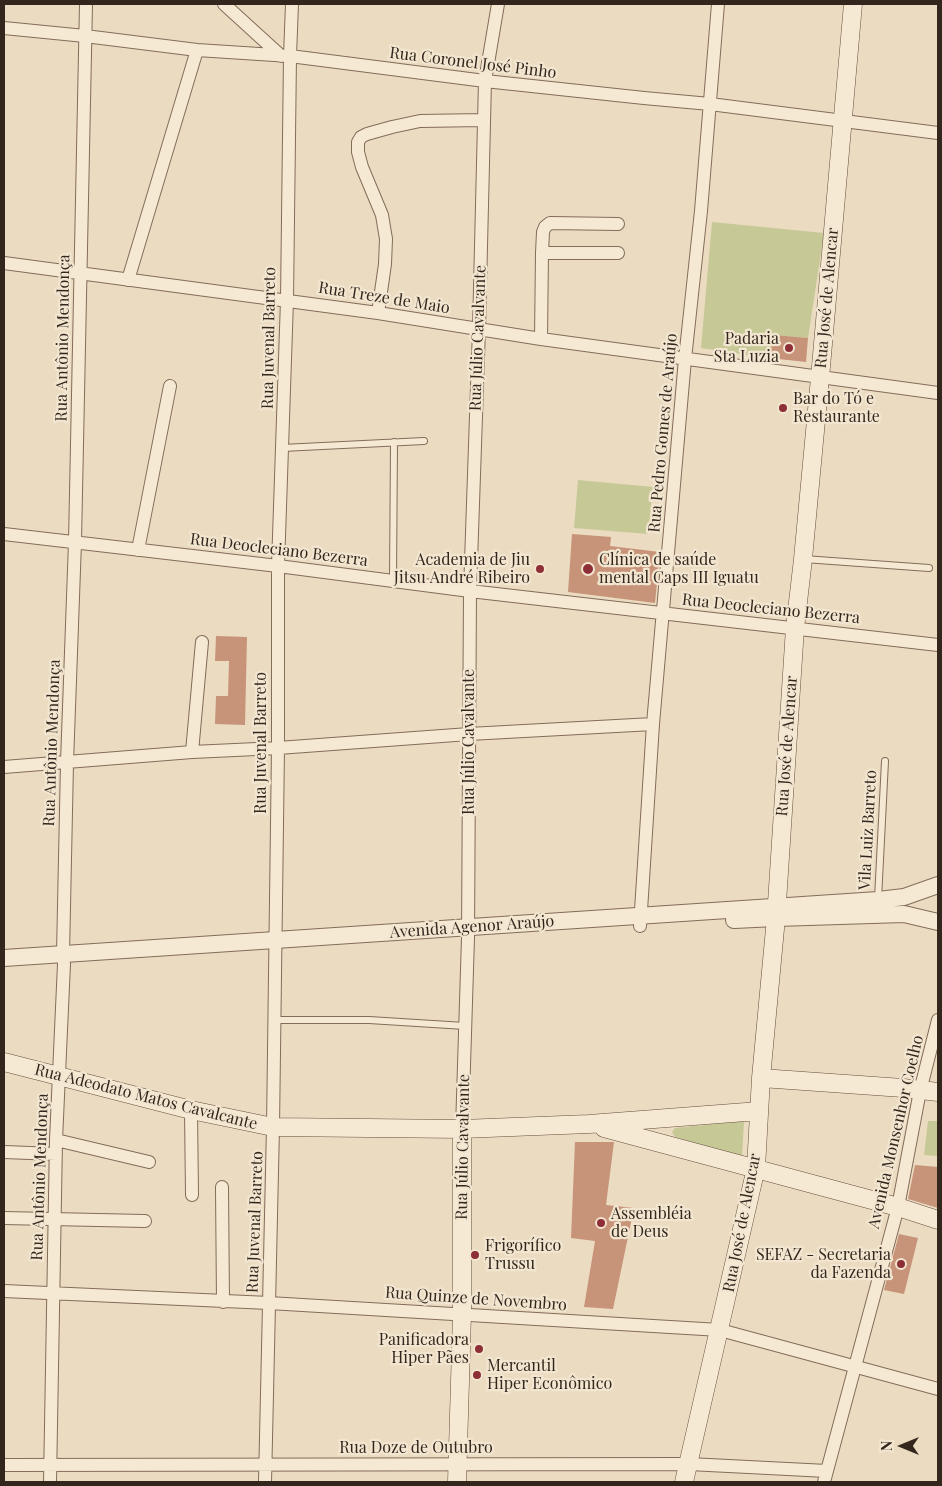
<!DOCTYPE html>
<meta charset="utf-8">
<style>
body{margin:0}
#map{position:relative;width:942px;height:1486px;overflow:hidden;background:#ebdbc1;font-family:"Playfair Display",serif}
canvas{display:block}
.frame{position:absolute;inset:0;border:5px solid #33261d;pointer-events:none}
.north{position:absolute;left:877px;top:1421px;width:50px;height:50px;-webkit-text-stroke:4px #f3e6d0;paint-order:stroke;rotate:270deg;font-size:14px;font-weight:700;line-height:20px;text-align:center;color:#33261d}
.north::after{content:'';display:block;margin:auto;width:18px;height:22px;background:#33261d;clip-path:polygon(50% 0,100% 100%,50% 72%,0 100%)}
</style>
<div id="map">
<canvas width="942" height="1486"></canvas>
<div class="frame"></div>
<div class="north">N</div>
</div>
<script>
const context = document.querySelector('canvas').getContext('2d');
context.lineJoin = 'round';
function fillPath(path, color) {
  context.fillStyle = color;
  context.fill(path, 'evenodd');
}
function toPath(rows) {
  const path = new Path2D();
  for (const r of rows) {
    path.moveTo(r[0], r[1]);
    for (let i = 2; i < r.length; i += 2) path.lineTo(r[i], r[i + 1]);
  }
  return path;
}
function trace(path, color, width, dash) {
  context.strokeStyle = color;
  context.lineWidth = width;
  context.lineCap = dash ? 'butt' : 'round';
  context.setLineDash(dash || []);
  context.stroke(path);
}
function label(font, color, halo, rows, align = 'center') {
  context.font = font + ' "Playfair Display",serif';
  context.lineWidth = 4.5;
  context.setLineDash([]);
  context.textBaseline = 'middle';
  context.strokeStyle = halo;
  context.fillStyle = color;
  for (const [text, x, y, turn = 0] of rows) {
    context.save();
    context.translate(x, y);
    context.rotate((+turn || 0) * Math.PI / 180);
    context.textAlign = isNaN(turn) ? turn : align;
    if (halo) context.strokeText(text, 0, 0);
    context.fillText(text, 0, 0);
    context.restore();
  }
}
fillPath(toPath([
 [712,222,824,233,808,338,774,335,769,358,701,348],
 [578,480,653,487,648,534,574,528],
 [744,1121,742,1157,675,1137,672,1132,675,1128],
 [928,1121,938,1121,938,1156,924,1155]
]), '#c6c896');
fillPath(toPath([
 [774,335,808,338,806,362,769,358],
 [572,534,611,537,610,546,660,552,655,603,568,592],
 [216,636,247,637,245,725,215,724,216,696,228,696,229,661,215,661],
 [575,1142,614,1142,606,1205,634,1208,613,1309,584,1307,595,1241,571,1238],
 [915,1165,938,1167,938,1208,908,1199],
 [899,1234,918,1238,904,1294,884,1290]
]), '#c79379');
const service = toPath([
 [282,448,424,441],
 [804,559,929,568],
 [393,580,394,442],
 [878,899,885,761],
 [274,1020,369,1020,465,1026]
]);
const minor = toPath([
 [224,4,281,56],
 [4,28,85,36,197,50,290,56,485,81,644,98,710,104,938,133],
 [542,253,618,253],
 [4,263,378,313,541,339,938,393],
 [128,280,197,50],
 [378,313,385,264,386,239,382,215,362,167,358,152,358,142,361,137,367,134,392,127,420,121,483,120],
 [541,339,542,253,543,232,545,227,550,223,618,224],
 [4,534,278,566,470,591,938,645],
 [138,550,170,386],
 [192,752,202,642],
 [4,767,192,752,278,748,469,734,653,724],
 [640,926,653,724,685,359,701,211,718,4],
 [191,1110,192,1195],
 [462,1129,468,938,470,591,479,329,485,81,498,4],
 [56,1140,149,1162],
 [4,1152,56,1154],
 [222,1187,223,1302],
 [4,1218,145,1221],
 [4,1291,269,1303,720,1330,938,1389],
 [4,1465,689,1464,827,1471],
 [50,1482,56,1140,64,964,63,954,67,763,75,542,86,4],
 [265,1482,273,1127,278,748,278,566,287,300,290,56,292,4],
 [824,1482,898,1207,920,1091,938,1020]
]);
const tertiary = toPath([
 [734,920,776,918,904,914,938,922],
 [4,958,878,900,904,897,938,885]
]);
const secondary = toPath([
 [4,1062,191,1110,273,1127,462,1129,589,1124,759,1111],
 [761,1078,903,1088,938,1092],
 [604,1128,898,1207,938,1220],
 [457,1482,462,1314,462,1129],
 [684,1482,756,1168,761,1078,776,918,795,628,803,559,820,378,853,4]
]);
trace(service, '#836c5a', 8);
trace(minor, '#836c5a', 14);
trace(tertiary, '#836c5a', 18);
trace(secondary, '#654e3d', 19);
trace(service, '#f6e9d3', 6);
trace(minor, '#f6e9d3', 12);
trace(tertiary, '#f6e9d3', 16);
trace(secondary, '#f6e9d3', 18);
for (const [x, y, r, color] of [
 [789,348,5,"#8e2e36"],
 [783,408,5,"#8e2e36"],
 [540,569,5,"#8e2e36"],
 [588,569,6,"#8e2e36"],
 [601,1223,5,"#8e2e36"],
 [475,1255,5,"#8e2e36"],
 [901,1264,5,"#8e2e36"],
 [479,1349,5,"#8e2e36"],
 [477,1375,5,"#8e2e36"]
]) {
  const dot = new Path2D();
  dot.arc(x, y, r, 0, 2 * Math.PI);
  context.fillStyle = color;
  context.fill(dot);
  trace(dot, '#f3e6d0', 2);
}
label('16px', '#33261d', '#f3e6d0', [
 ["Rua Coronel José Pinho",473,63,7],
 ["Rua Treze de Maio",384,298,9],
 ["Rua José de Alencar",827,298,-85],
 ["Rua Antônio Mendonça",63,338,-89],
 ["Rua Juvenal Barreto",269,338,-89],
 ["Rua Júlio Cavalvante",478,338,-88],
 ["Rua Pedro Gomes de Araújo",663,433,-85],
 ["Rua Deocleciano Bezerra",279,550,7],
 ["Rua Deocleciano Bezerra",771,609,6],
 ["Rua Júlio Cavalvante",469,742,-90],
 ["Rua Antônio Mendonça",52,743,-88],
 ["Rua Juvenal Barreto",261,743,-90],
 ["Rua José de Alencar",787,746,-86],
 ["Vila Luiz Barreto",868,830,-87],
 ["Avenida Agenor Araújo",472,927,-4],
 ["Rua Adeodato Matos Cavalcante",146,1097,14],
 ["Avenida Monsenhor Coelho",896,1132,-77],
 ["Rua Júlio Cavalvante",463,1147,-89],
 ["Rua Antônio Mendonça",40,1177,-88],
 ["Rua Juvenal Barreto",255,1222,-88],
 ["Rua José de Alencar",742,1223,-79],
 ["Rua Quinze de Novembro",476,1299,4],
 ["Rua Doze de Outubro",416,1448]
]);
label('16px', '#33261d', '#f3e6d0', [
 ["Padaria",779,339,"right"],
 ["Sta Luzia",779,357,"right"],
 ["Bar do Tó e",793,399],
 ["Restaurante",793,417],
 ["Academia de Jiu",530,560,"right"],
 ["Jitsu André Ribeiro",530,578,"right"],
 ["Clínica de saúde",599,560],
 ["mental Caps III Iguatu",599,578],
 ["Assembléia",611,1214],
 ["de Deus",611,1232],
 ["Frigorífico",485,1246],
 ["Trussu",485,1264],
 ["SEFAZ - Secretaria",891,1255,"right"],
 ["da Fazenda",891,1273,"right"],
 ["Panificadora",469,1340,"right"],
 ["Hiper Pães",469,1358,"right"],
 ["Mercantil",487,1366],
 ["Hiper Econômico",487,1384]
], 'left');
</script>
